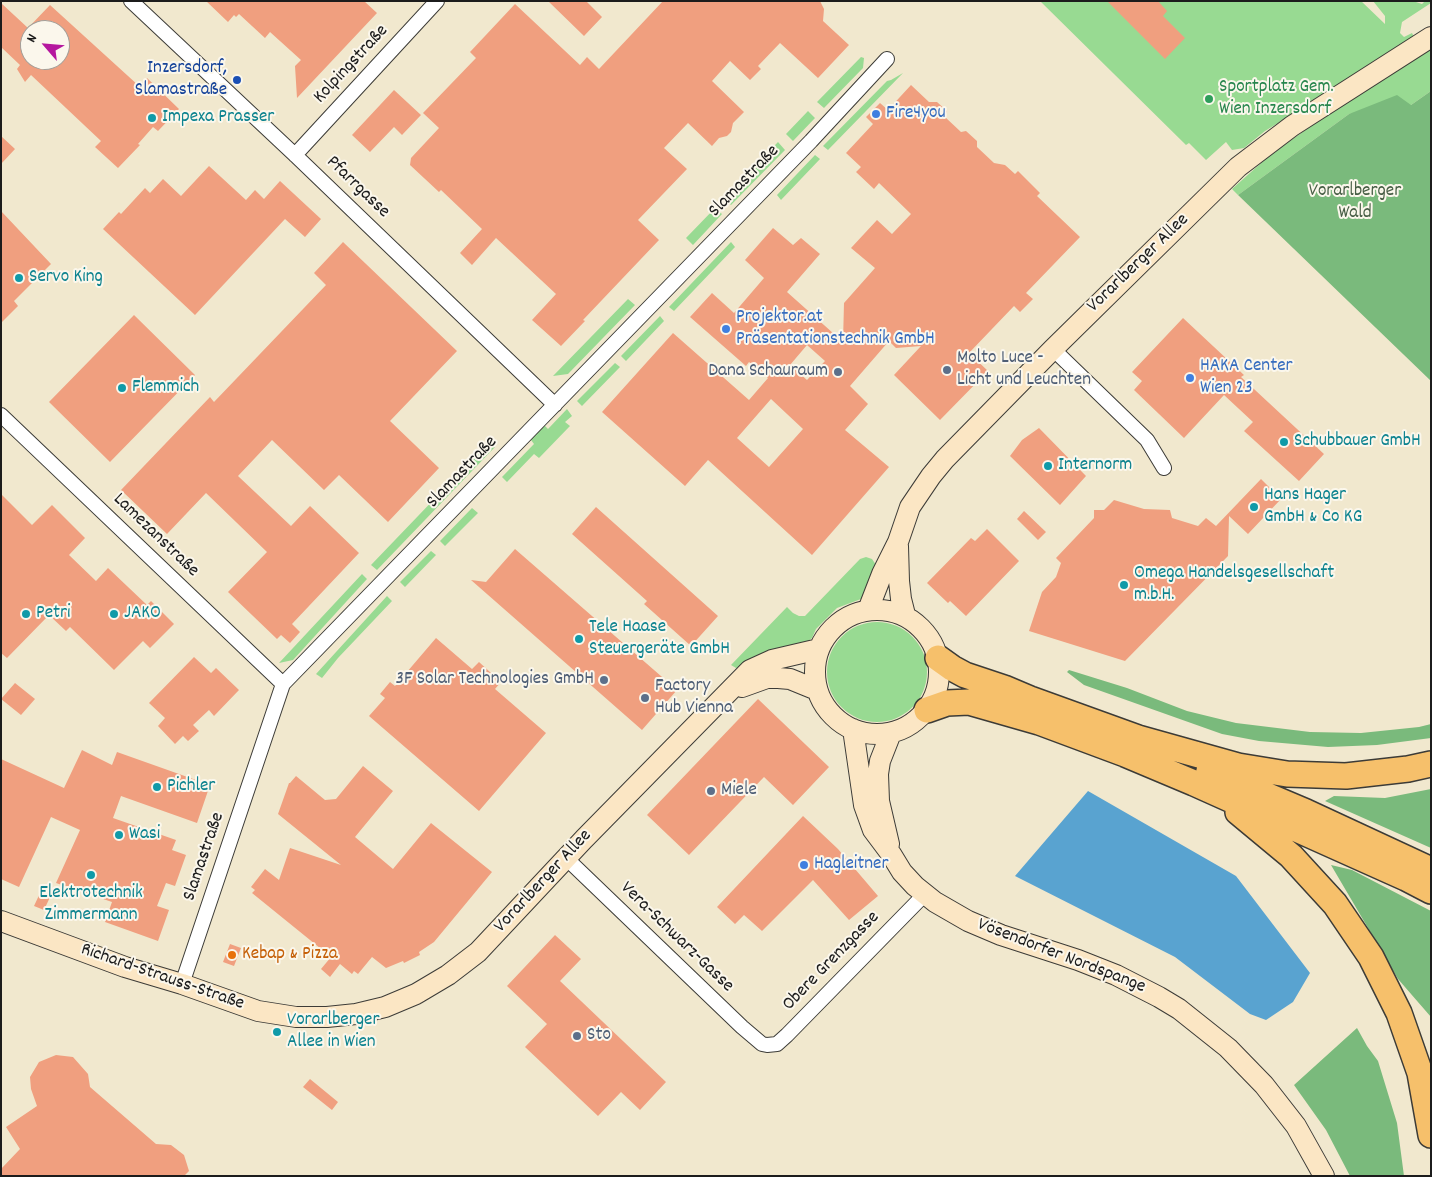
<!DOCTYPE html>
<meta charset="utf-8">
<style>
body{margin:0}
#map{position:relative;width:1432px;height:1177px;overflow:hidden;background:#f1e8ce;font-family:Dekko,sans-serif}
canvas{display:block}
.frame{position:absolute;inset:0;border:2px solid #1c1c1c;pointer-events:none}
.north{position:absolute;left:20px;top:20px;width:50px;height:50px;box-sizing:border-box;background:#fbf7ec;border:1px solid #a29f99;border-radius:50%;rotate:297deg;font-size:14px;font-weight:700;line-height:20px;text-align:center;color:#1c1c1c}
.north::after{content:'';display:block;margin:auto;width:18px;height:22px;background:#b5179e;clip-path:polygon(50% 0,100% 100%,50% 72%,0 100%)}
</style>
<div id="map">
<canvas width="1432" height="1177"></canvas>
<div class="frame"></div>
<div class="north">N</div>
</div>
<script>
const context = document.querySelector('canvas').getContext('2d');
context.lineJoin = 'round';
function fillPath(path, color) {
  context.fillStyle = color;
  context.fill(path, 'evenodd');
}
function toPath(rows) {
  const path = new Path2D();
  for (const r of rows) {
    if (r.length === 3) {
      path.moveTo(r[0] + r[2], r[1]);
      path.arc(r[0], r[1], r[2], 0, 2 * Math.PI);
      continue;
    }
    path.moveTo(r[0], r[1]);
    for (let i = 2; i < r.length; i += 2) path.lineTo(r[i], r[i + 1]);
  }
  return path;
}
function trace(path, color, width, dash) {
  context.strokeStyle = color;
  context.lineWidth = width;
  context.lineCap = dash ? 'butt' : 'round';
  context.setLineDash(dash || []);
  context.stroke(path);
}
function label(font, color, halo, rows, align = 'center') {
  context.font = font + ' Dekko,sans-serif';
  context.lineWidth = 4;
  context.setLineDash([]);
  context.textBaseline = 'middle';
  context.strokeStyle = halo;
  context.fillStyle = color;
  for (const [text, x, y, turn = 0] of rows) {
    context.save();
    context.translate(x, y);
    context.rotate((+turn || 0) * Math.PI / 180);
    context.textAlign = isNaN(turn) ? turn : align;
    if (halo) context.strokeText(text, 0, 0);
    context.fillText(text, 0, 0);
    context.restore();
  }
}
fillPath(toPath([
 [1040,1,1361,1,1385,24,1385,16,1373,1,1413,1,1422,4,1425,1,1431,1,1431,3,1402,22,1400,33,1404,37,1412,33,1415,39,1265,131,1244,148,1232,150,1226,142,1206,160,1189,143,1186,145],
 [1431,46,1431,91,1411,105,1349,114,1238,195,1232,189,1269,156,1339,106],
 [861,57,864,58,863,68,824,108,817,102],
 [903,73,828,150,823,146,887,81,891,80],
 [808,111,815,118,793,141,786,134],
 [778,142,785,150,731,205,724,198],
 [815,155,820,159,781,200,777,195],
 [715,208,722,214,693,245,686,238],
 [731,242,735,247,674,311,669,307],
 [628,299,635,305,568,374,553,376],
 [660,316,664,321,626,361,621,356],
 [615,363,620,367,582,406,577,401],
 [567,409,572,416,565,422,570,426,539,458,534,454,507,482,502,477,534,444,531,440,532,437,544,425,548,429],
 [489,442,495,447,377,570,371,565],
 [472,508,478,513,445,546,440,541],
 [431,551,436,555,405,587,400,582],
 [866,557,872,559,876,565,867,592,861,599,837,608,816,629,812,638,802,646,741,667,736,668,731,665,787,607,793,613,799,616,805,616,860,559],
 [362,574,367,579,293,660,279,663],
 [387,596,392,601,338,658,322,678,316,674],
 [877,672,50]
]), '#98da92');
fillPath(toPath([
 [1431,91,1431,381,1238,195,1349,114,1397,95,1411,105],
 [1069,670,1127,688,1187,711,1236,723,1310,732,1361,733,1419,727,1431,724,1431,738,1377,745,1328,747,1259,741,1222,734,1084,685,1067,672],
 [1431,789,1431,848,1325,801,1334,796,1385,798],
 [1331,865,1352,870,1431,911,1431,1017,1398,979],
 [1357,1028,1367,1046,1378,1061,1397,1123,1404,1176,1350,1176,1326,1130,1294,1085]
]), '#7aba7c');
fillPath(toPath([
 [1088,791,1236,876,1310,973,1293,1002,1266,1020,1250,1014,1175,957,1015,876]
]), '#59a3d0');
fillPath(toPath([
 [206,1,364,1,377,13,297,98,295,66,301,60,270,32,265,38,239,14,236,17,234,15,228,22],
 [548,1,586,1,602,17,584,36],
 [663,1,820,1,824,9,823,21,849,45,818,78,780,43,758,66,761,69,750,80,730,61,712,81,744,112,733,123,731,132,727,136,719,138,712,146,688,123,664,148,687,169,638,220,659,240,583,320,585,321,561,346,532,320,556,294,496,238,472,265,460,253,482,229,441,190,439,192,410,165,411,158,439,128,423,113,476,58,470,52,515,4,580,65,587,57,599,69],
 [1107,1,1158,1,1167,11,1163,16,1185,38,1165,59],
 [1,3,28,28,50,5,139,86,147,78,179,109,158,131,153,127,138,144,140,145,118,168,95,147,101,141,31,75,25,82,17,69,20,65,1,47],
 [30,30,60,30,60,60,30,60],
 [911,85,929,102,937,102,947,111,945,117,961,132,966,131,977,141,977,147,994,163,1005,165,1015,174,1018,171,1040,193,1037,196,1080,237,1026,293,1033,299,1020,312,1014,306,969,353,988,371,940,420,894,375,921,346,896,348,889,341,850,386,868,404,845,430,889,467,812,555,708,460,685,486,602,412,673,333,749,400,768,378,749,362,746,366,690,317,712,293,734,313,764,278,745,260,773,228,793,245,801,238,820,254,787,292,843,342,844,303,875,268,851,248,877,220,892,234,911,214,879,183,874,189,856,172,861,167,846,153,873,124,866,117,880,103,888,110],
 [807,345,825,361,807,380,790,365],
 [771,399,803,429,769,467,737,438],
 [394,90,421,115,402,135,394,127,370,152,352,135],
 [1,136,15,149,1,164],
 [209,166,246,200,255,190,264,199,280,181,321,219,305,237,285,219,195,315,103,229,119,212,121,214,145,188,150,193,163,179,181,196],
 [1,211,51,264,14,301,18,306,1,323],
 [343,242,457,351,390,421,439,468,388,522,339,475,324,490,272,440,238,476,291,526,310,506,359,553,292,624,300,632,290,643,281,635,277,639,228,592,267,552,206,493,167,534,121,490,210,397,214,402,326,285,314,273],
 [134,315,195,375,110,462,49,402],
 [1183,318,1244,375,1241,377,1324,454,1299,481,1244,431,1253,422,1224,395,1184,438,1134,390,1142,381,1132,372],
 [1039,428,1086,476,1060,505,1010,456,1022,440],
 [1261,479,1281,499,1248,534,1229,516,1228,556,1125,661,1029,631,1042,592,1056,577,1061,563,1056,558,1094,518,1094,510,1104,510,1114,500,1144,509,1170,510,1172,518,1198,526,1206,518,1216,526],
 [1,494,32,525,52,505,85,538,69,555,96,581,108,568,147,605,151,601,174,624,150,648,143,641,114,670,70,627,66,631,49,615,7,658,1,653],
 [596,507,718,616,691,646,644,604,647,601,572,534],
 [1024,511,1046,532,1038,540,1017,519],
 [987,529,1019,561,966,616,950,601,948,603,927,583,971,538,975,541],
 [515,549,677,690,642,730,471,580,486,582],
 [436,638,472,669,479,662,501,682,495,689,546,733,479,811,369,716,385,698,380,694,390,682,395,686],
 [194,657,211,673,216,668,239,690,214,716,209,710,193,725,199,731,188,741,183,736,175,744,158,726,165,718,149,703],
 [15,683,35,699,21,715,1,699],
 [758,699,829,767,793,805,764,777,689,855,647,815],
 [82,750,112,765,117,752,210,785,197,823,121,796,113,818,176,840,172,850,186,855,175,886,166,883,157,906,169,910,158,941,105,922,112,902,56,883,80,830,51,817,19,887,1,879,1,759,64,788],
 [363,766,393,791,355,837,393,869,431,823,492,872,434,942,419,952,420,955,404,963,403,961,386,968,372,957,358,974,354,971,352,974,340,964,330,977,321,969,331,957,252,893,255,890,251,887,265,869,279,880,290,848,341,865,278,814,289,783,290,783,296,776,325,800,336,799],
 [803,816,838,849,878,896,849,920,813,880,762,931,744,915,735,924,717,907],
 [41,891,51,895,44,910,34,906],
 [555,935,581,959,560,981,666,1082,640,1110,621,1092,598,1116,525,1047,547,1024,507,986],
 [230,944,241,948,234,966,223,962],
 [56,1055,73,1057,88,1074,90,1087,156,1144,171,1145,184,1155,189,1171,184,1176,1,1176,1,1169,20,1149,6,1127,37,1106,31,1089,30,1077,39,1062],
 [310,1079,338,1102,332,1110,303,1087]
]), '#f09f7f');
const minor = toPath([
 [131,1,295,155,555,405],
 [295,155,437,1],
 [1053,349,1147,440,1164,468],
 [1,415,283,684],
 [566,858,742,1027,762,1044,767,1045,777,1044,787,1035,925,894],
 [182,984,283,684,811,141,887,59]
]);
const secondary = toPath([
 [898,546,899,581,901,599,905,615],
 [877,672,62],
 [868,610,882,574,898,542,910,507,931,476,945,459,1053,349,1238,167,1292,126,1431,37],
 [742,687,767,678,778,678,790,679,817,690],
 [853,729,864,805,873,830,891,854,902,872,915,886,935,902,968,921,1001,935,1078,960,1116,975,1159,997,1179,1009,1228,1048,1264,1085,1296,1126,1324,1176],
 [889,844,879,801,878,774,880,761,891,733],
 [1,921,125,967,182,984,258,1011,296,1017,327,1017,356,1014,385,1007,416,994,448,975,478,952,584,839,750,670,772,660,819,649]
]);
const motorway = toPath([
 [938,658,952,668,965,675,1004,688,1030,699,1138,738,1238,766,1287,774,1346,776,1408,769,1431,764],
 [927,710,947,703,969,702,1039,722,1125,754,1194,783,1406,878,1431,891],
 [1209,771,1306,812,1431,870],
 [1238,812,1291,856,1335,904,1371,957,1399,1013,1420,1073,1431,1135]
]);
trace(minor, '#3c3b37', 16);
trace(secondary, '#3c3b37', 22);
trace(motorway, '#3c3b37', 28);
trace(minor, '#fff', 14);
trace(secondary, '#fbe6c4', 20);
trace(motorway, '#f6c06b', 25);
for (const [x, y, r, color] of [
 [237,80,5,"#1a4fb4"],
 [1209,99,5,"#2e9e5b"],
 [876,114,5,"#3f7fe0"],
 [152,118,5,"#0f9aa8"],
 [19,278,5,"#0f9aa8"],
 [726,329,5,"#3f7fe0"],
 [947,370,5,"#5c6f8a"],
 [838,372,5,"#5c6f8a"],
 [1190,378,5,"#3f7fe0"],
 [122,388,5,"#0f9aa8"],
 [1284,442,5,"#0f9aa8"],
 [1048,466,5,"#0f9aa8"],
 [1254,507,5,"#0f9aa8"],
 [1124,585,5,"#0f9aa8"],
 [26,614,5,"#0f9aa8"],
 [114,614,5,"#0f9aa8"],
 [579,639,5,"#0f9aa8"],
 [604,680,5,"#5c6f8a"],
 [645,698,5,"#5c6f8a"],
 [157,787,5,"#0f9aa8"],
 [711,791,5,"#5c6f8a"],
 [119,835,5,"#0f9aa8"],
 [804,865,5,"#3f7fe0"],
 [91,875,5,"#0f9aa8"],
 [232,955,5,"#e8710a"],
 [277,1032,5,"#0f9aa8"],
 [577,1036,5,"#5c6f8a"]
]) {
  const dot = new Path2D();
  dot.arc(x, y, r, 0, 2 * Math.PI);
  context.fillStyle = color;
  context.fill(dot);
  trace(dot, '#fbf7ec', 2);
}
label('19px', '#1c1c1c', '#fbf7ec', [
 ["Kolpingstraße",352,65,-47],
 ["Slamastraße",745,182,-46],
 ["Pfarrgasse",357,188,44],
 ["Vorarlberger Allee",1139,264,-44],
 ["Slamastraße",463,473,-46],
 ["Lamezanstraße",155,536,44],
 ["Slamastraße",205,857,-71],
 ["Vorarlberger Allee",544,882,-47],
 ["Vera-Schwarz-Gasse",676,938,44],
 ["Vösendorfer Nordspange",1061,957,21],
 ["Obere Grenzgasse",832,962,-46],
 ["Richard-Strauss-Straße",162,978,19]
]);
label('19px', '#164399', '#fbf7ec', [
 ["Inzersdorf,",227,69],
 ["Slamastraße",227,91]
], 'right');
label('19px', '#27864d', '#fbf7ec', [
 ["Sportplatz Gem.",1219,88],
 ["Wien Inzersdorf",1219,110]
], 'left');
label('19px', '#366cbe', '#fbf7ec', [
 ["Fire4you",886,114],
 ["Projektor.at",736,318],
 ["Präsentationstechnik GmbH",736,340],
 ["HAKA Center",1200,367],
 ["Wien 23",1200,389],
 ["Hagleitner",814,865]
], 'left');
label('19px', '#0d838f', '#fbf7ec', [
 ["Impexa Prasser",162,118],
 ["Servo King",29,278],
 ["Flemmich",132,388],
 ["Schubbauer GmbH",1294,442],
 ["Internorm",1058,466],
 ["Hans Hager",1264,496],
 ["GmbH & Co KG",1264,518],
 ["Omega Handelsgesellschaft",1134,574],
 ["m.b.H.",1134,596],
 ["Petri",36,614],
 ["JAKO",124,614],
 ["Tele Haase",589,628],
 ["Steuergeräte GmbH",589,650],
 ["Pichler",167,787],
 ["Wasi",129,835],
 ["Elektrotechnik",91,894,"center"],
 ["Zimmermann",91,916,"center"],
 ["Vorarlberger",287,1021],
 ["Allee in Wien",287,1043]
], 'left');
label('19px', '#475e45', '#fbf7ec', [
 ["Vorarlberger",1355,192],
 ["Wald",1355,214]
]);
label('19px', '#4e5e75', '#fbf7ec', [
 ["Molto Luce -",957,359],
 ["Licht und Leuchten",957,381],
 ["Dana Schauraum",828,372,"right"],
 ["3F Solar Technologies GmbH",594,680,"right"],
 ["Factory",655,687],
 ["Hub Vienna",655,709],
 ["Miele",721,791],
 ["Sto",587,1036]
], 'left');
label('19px', '#c56008', '#fbf7ec', [
 ["Kebap & Pizza",242,955]
], 'left');
</script>
